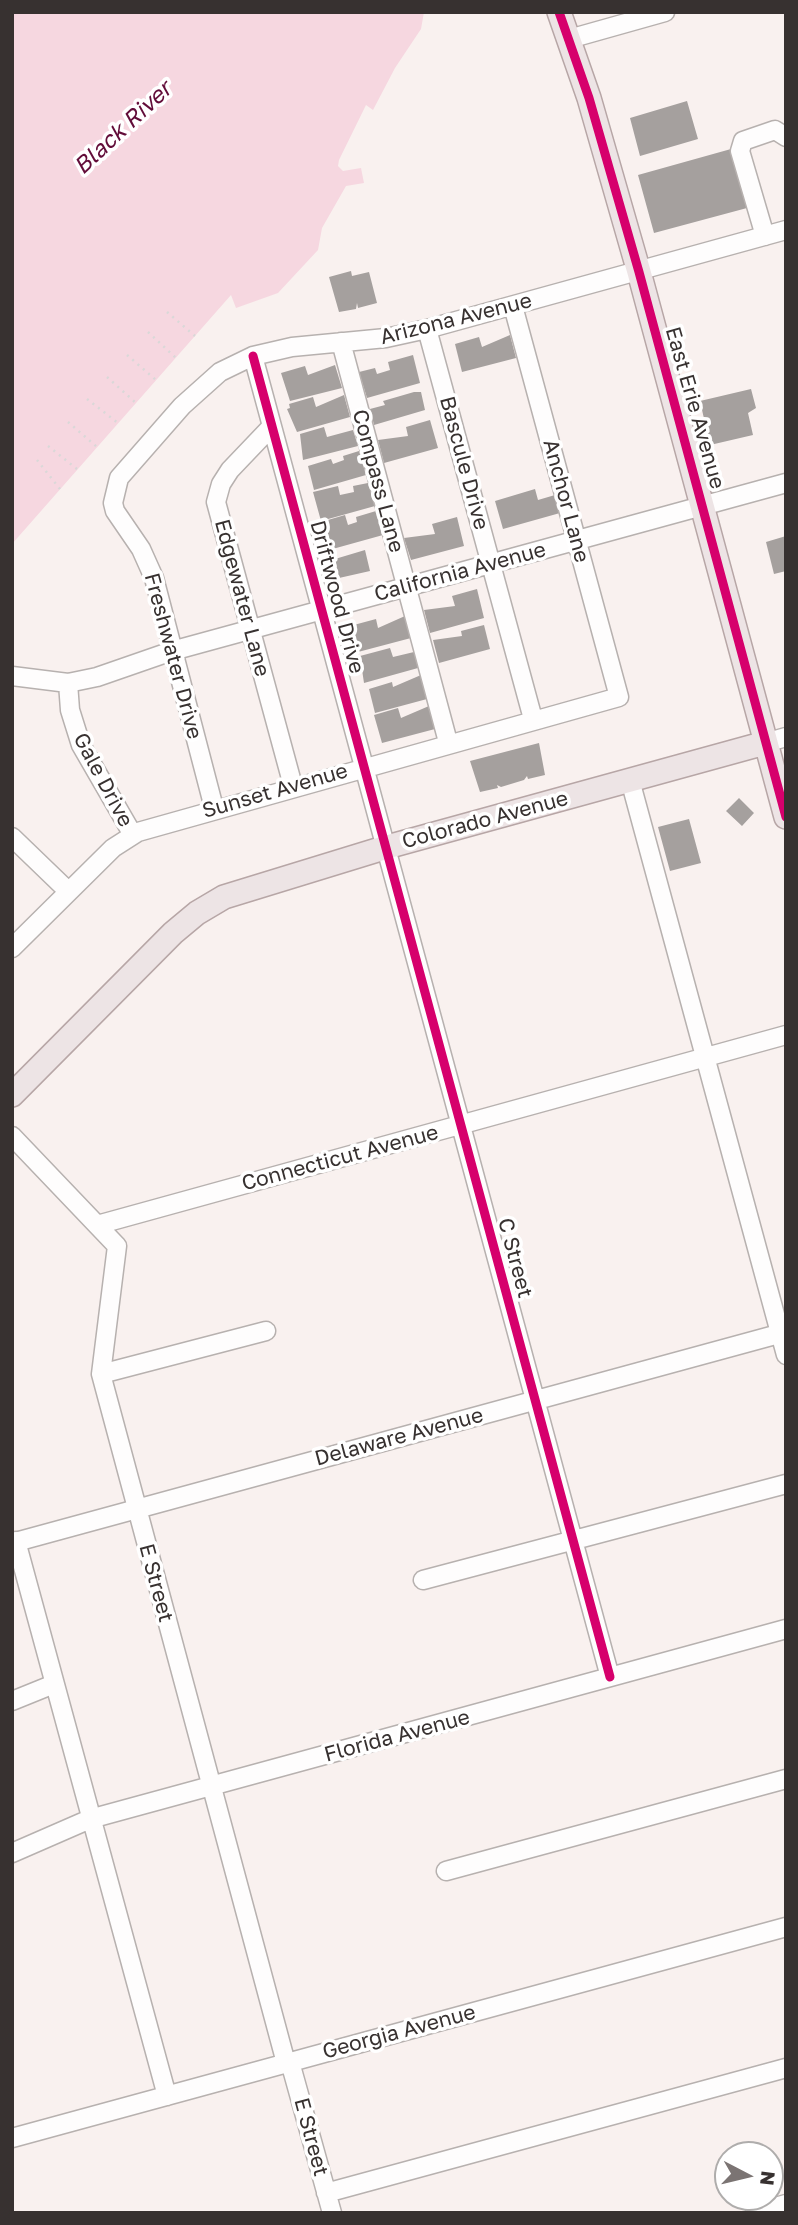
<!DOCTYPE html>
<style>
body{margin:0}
#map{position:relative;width:798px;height:2225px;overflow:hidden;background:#f9f1ef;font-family:"Golos Text",sans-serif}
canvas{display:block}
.frame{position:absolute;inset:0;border:14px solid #373130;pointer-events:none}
.north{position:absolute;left:714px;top:2141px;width:70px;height:70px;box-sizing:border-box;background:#fff;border:2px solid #afadac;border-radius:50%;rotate:97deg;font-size:19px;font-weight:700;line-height:28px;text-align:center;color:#373130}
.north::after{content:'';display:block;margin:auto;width:24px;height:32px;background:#7b7473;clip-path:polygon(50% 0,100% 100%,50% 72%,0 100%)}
</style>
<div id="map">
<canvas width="798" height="2225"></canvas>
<div class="frame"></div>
<div class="north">N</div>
</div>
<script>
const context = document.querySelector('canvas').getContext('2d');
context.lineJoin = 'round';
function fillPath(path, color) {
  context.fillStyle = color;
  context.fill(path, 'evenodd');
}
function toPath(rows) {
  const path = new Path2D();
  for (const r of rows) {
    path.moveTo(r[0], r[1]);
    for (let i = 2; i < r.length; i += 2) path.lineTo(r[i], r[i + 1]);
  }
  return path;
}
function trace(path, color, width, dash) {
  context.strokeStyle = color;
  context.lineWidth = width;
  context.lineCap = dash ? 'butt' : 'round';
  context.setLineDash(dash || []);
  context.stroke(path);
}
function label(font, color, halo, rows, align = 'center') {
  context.font = font + ' "Golos Text",sans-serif';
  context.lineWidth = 7;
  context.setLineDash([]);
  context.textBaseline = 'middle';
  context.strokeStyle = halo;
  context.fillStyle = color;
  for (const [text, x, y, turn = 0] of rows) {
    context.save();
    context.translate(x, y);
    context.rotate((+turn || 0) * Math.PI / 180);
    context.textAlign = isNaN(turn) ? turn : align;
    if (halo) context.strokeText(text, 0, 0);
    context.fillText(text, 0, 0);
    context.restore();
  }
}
fillPath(toPath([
 [12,12,424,12,421,29,395,68,373,110,366,105,339,160,338,166,343,171,361,168,364,183,346,186,322,228,318,250,278,293,236,308,231,295,12,544]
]), '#f6d7e0');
fillPath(toPath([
 [687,101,698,139,640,156,630,118],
 [731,149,747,208,654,233,638,175],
 [351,271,352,276,369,272,377,303,358,308,357,303,356,309,339,312,329,277],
 [510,335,516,358,462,372,455,344,479,337,482,347],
 [413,355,420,383,367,398,359,372,375,368,377,374,390,370,388,362],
 [335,365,342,388,290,401,281,373,305,366,308,375],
 [751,389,756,408,748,413,753,435,710,445,700,401],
 [414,392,421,392,425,410,374,425,370,409,385,405,383,401],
 [344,395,350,417,297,432,287,409,290,408,289,404,313,397,316,407],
 [430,420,438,448,384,463,378,440,408,436,406,427],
 [324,427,327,437,353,430,358,446,303,460,300,434],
 [359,451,366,475,314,490,308,466,331,459,333,464,344,460,343,456],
 [368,483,375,506,321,521,313,492,338,486,340,495,354,492,353,486],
 [535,489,538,500,555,495,560,513,503,529,495,501],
 [376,511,383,535,329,550,321,522,345,515,348,525,357,522,356,517],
 [457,517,464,546,411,560,404,538,435,534,432,524],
 [786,536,786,571,774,574,766,542],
 [365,550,370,571,339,578,335,559],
 [477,589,484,618,430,633,424,610,455,606,452,596],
 [405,616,411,638,358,652,350,626,376,619,378,628],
 [484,625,490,649,439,663,433,640,462,636,461,631],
 [390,648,393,657,414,652,418,668,364,683,360,656],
 [421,675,427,699,375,713,369,689,392,682,393,687],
 [429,706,435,729,382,743,374,715,398,708,401,718],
 [539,743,545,775,528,779,527,776,524,780,501,787,497,785,498,788,480,792,470,761],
 [739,798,754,813,742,826,726,811],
 [689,819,701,863,670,871,658,827]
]), '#a5a09e');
const minor = toPath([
 [569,39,665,12],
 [765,236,740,151,743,141,775,130,786,137],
 [427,329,533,719],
 [341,342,448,742],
 [253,356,610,1677],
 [272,426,230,470,221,484,216,502,293,786],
 [12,676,68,683,97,677,172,651,786,483],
 [68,683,70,710,81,745,133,835],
 [765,743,786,737],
 [630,780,786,1355],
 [214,808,154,578,141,549,115,511,113,503,119,478,182,406,220,372,253,356,292,347,386,338,427,329,786,230],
 [12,837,68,891],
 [12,948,113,848,138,832,619,697,513,306],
 [12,1136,117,1246,101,1374,286,2063],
 [97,1225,786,1035],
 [101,1374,266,1331],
 [16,1541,167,2096],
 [12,1543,786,1332],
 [423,1580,786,1484],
 [12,1701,54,1684],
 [12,1853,90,1819,786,1629],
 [446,1871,786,1779],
 [290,2062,332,2213],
 [12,2138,786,1927],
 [326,2193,786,2068],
 [755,2213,786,2204]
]);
const major = toPath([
 [559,12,589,98,639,272,786,817],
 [12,1095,173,933,197,913,224,897,387,847,765,743]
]);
trace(minor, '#b7b1af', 21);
trace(major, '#b7a6a6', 26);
trace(toPath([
 [167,312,195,336],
 [148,332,176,358],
 [127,355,156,380],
 [107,377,136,403],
 [87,399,118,423],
 [68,422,97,447],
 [48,446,77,469],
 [37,460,60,489]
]), '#dad8d8', 2.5, [2, 5]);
trace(minor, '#fefdfd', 18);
trace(major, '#ede4e5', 23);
trace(toPath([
 [559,12,589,98,639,272,786,817],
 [253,356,610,1677]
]), '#d6006c', 9);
label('21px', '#373130', '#fff', [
 ["Arizona Avenue",456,319,-14],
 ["East Erie Avenue",695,408,74],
 ["Bascule Drive",464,463,75],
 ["Compass Lane",378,481,75],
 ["Anchor Lane",566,501,75],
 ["California Avenue",460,572,-15],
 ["Driftwood Drive",337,597,75],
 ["Edgewater Lane",242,598,75],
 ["Freshwater Drive",173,656,75],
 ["Gale Drive",103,780,62],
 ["Sunset Avenue",275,791,-16],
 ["Colorado Avenue",485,820,-15],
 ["Connecticut Avenue",340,1158,-15],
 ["C Street",515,1258,75],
 ["Delaware Avenue",399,1437,-15],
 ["E Street",156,1583,75],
 ["Florida Avenue",397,1736,-15],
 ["Georgia Avenue",399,2032,-15],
 ["E Street",311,2137,75]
]);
label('italic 23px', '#620c39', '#fff', [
 ["Black River",123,128,-43]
]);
</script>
